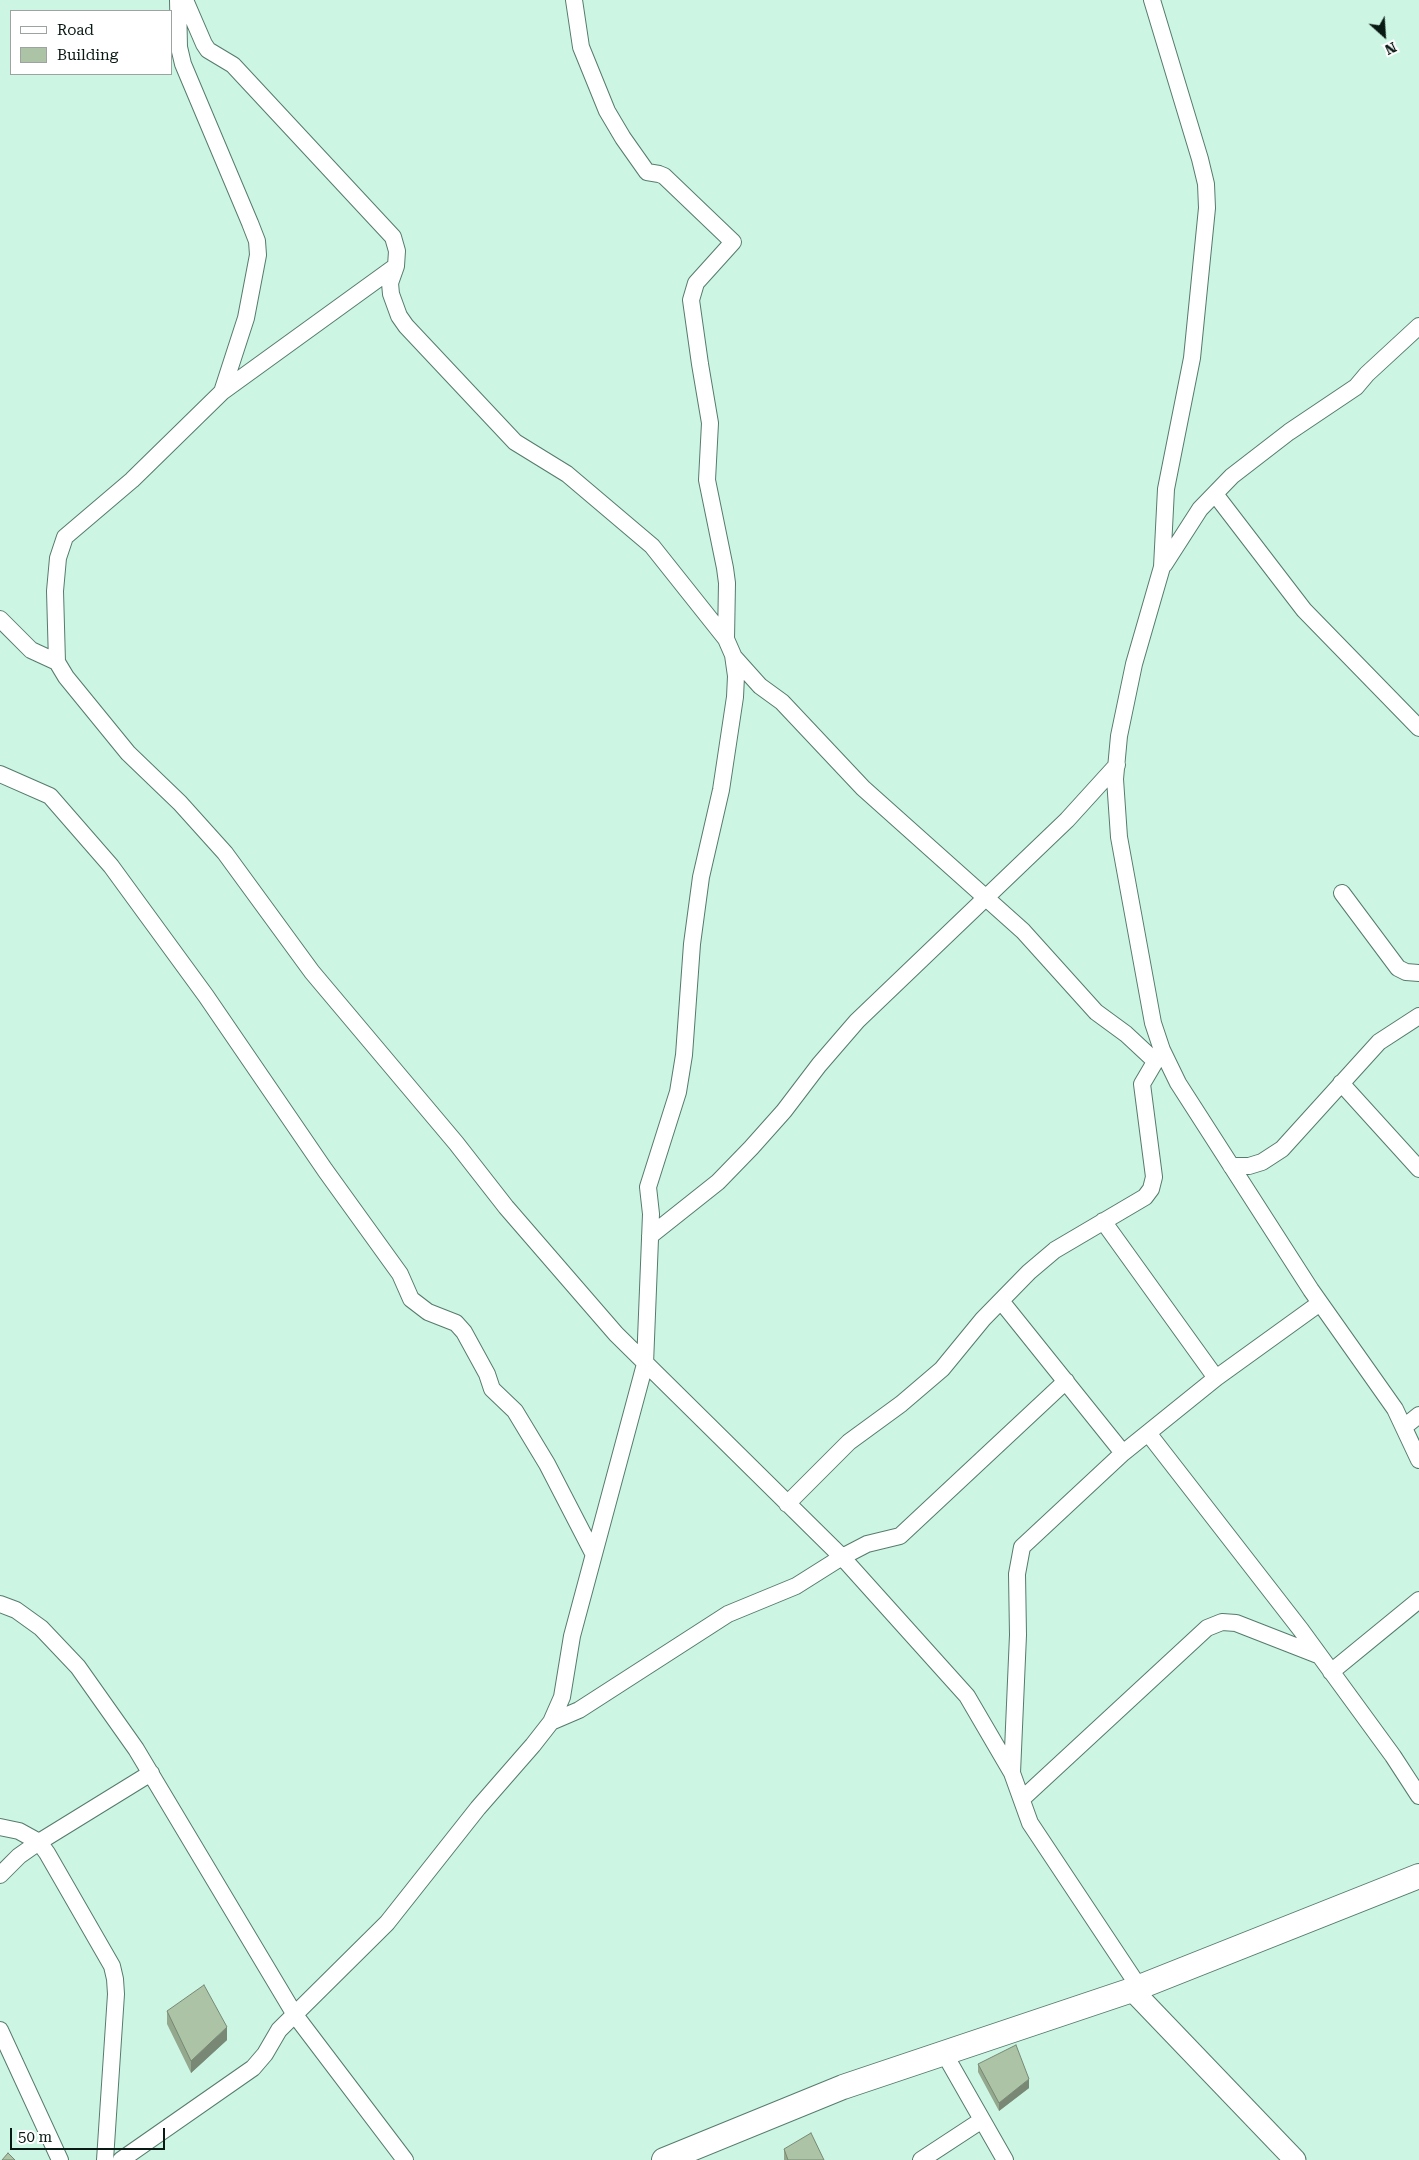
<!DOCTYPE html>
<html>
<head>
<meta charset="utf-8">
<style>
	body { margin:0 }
	#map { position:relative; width:1419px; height:2160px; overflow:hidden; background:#ccf5e4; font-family:"Roboto Serif",serif }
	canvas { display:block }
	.legend { position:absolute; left:10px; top:10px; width:162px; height:65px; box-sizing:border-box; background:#fff; border:1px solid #9da3a1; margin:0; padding:6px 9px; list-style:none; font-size:15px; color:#091913 }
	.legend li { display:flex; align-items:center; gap:10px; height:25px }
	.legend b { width:25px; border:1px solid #9da3a1 }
	.north { position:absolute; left:1359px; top:10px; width:50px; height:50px; -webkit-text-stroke:4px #fff; paint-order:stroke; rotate:154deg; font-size:14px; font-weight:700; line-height:20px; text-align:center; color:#091913 }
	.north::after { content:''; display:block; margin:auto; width:18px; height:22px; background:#091913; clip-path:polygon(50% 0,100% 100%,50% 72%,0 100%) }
	.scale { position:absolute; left:10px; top:2128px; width:155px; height:22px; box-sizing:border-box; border:2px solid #091913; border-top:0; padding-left:6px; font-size:15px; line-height:18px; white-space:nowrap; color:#091913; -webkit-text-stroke:4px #fff; paint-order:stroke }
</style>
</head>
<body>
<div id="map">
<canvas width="1419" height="2160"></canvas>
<ul class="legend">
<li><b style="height:6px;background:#fff"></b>Road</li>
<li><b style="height:14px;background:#acc3a5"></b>Building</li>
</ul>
<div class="north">N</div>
<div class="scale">50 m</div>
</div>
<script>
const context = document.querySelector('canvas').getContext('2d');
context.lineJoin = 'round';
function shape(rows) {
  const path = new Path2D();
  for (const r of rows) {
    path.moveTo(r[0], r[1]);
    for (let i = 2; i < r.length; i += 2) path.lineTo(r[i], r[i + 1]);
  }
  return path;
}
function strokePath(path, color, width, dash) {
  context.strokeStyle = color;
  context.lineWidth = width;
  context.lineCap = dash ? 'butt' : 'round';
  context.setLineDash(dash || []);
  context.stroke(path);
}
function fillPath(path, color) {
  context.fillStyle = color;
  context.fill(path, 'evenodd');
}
const minor = shape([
	[178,0,179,47,183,64,250,223,257,241,258,255,246,318,222,392],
	[185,0,204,44,208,50,233,65,393,237,397,251,396,266,390,283,391,294,399,316,406,326,515,442,567,474,652,546,726,639],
	[1152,0,1200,159,1206,184,1207,208,1192,358,1166,489,1162,567,1134,664,1119,736,1115,779,1119,837,1153,1023,1162,1050,1178,1083,1311,1290,1395,1409,1419,1460],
	[396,266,222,392,132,480,65,537,58,558,55,591,57,662,66,677,128,753,180,803,225,853,312,972,456,1143,506,1207,616,1334,842,1557,967,1696,1012,1773,1030,1823,1139,1987],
	[1215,494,1304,610,1419,728],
	[1164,565,1200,509,1232,476,1289,432,1356,387,1367,374,1419,326],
	[0,619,31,650,57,662],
	[734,657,760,686,782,702,863,788,1023,931,1096,1012,1126,1034,1155,1061],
	[0,774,50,796,111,866,206,996,325,1170,400,1274,411,1299,428,1312,456,1323,464,1332,487,1374,492,1389,515,1411,547,1464,593,1553],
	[1342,893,1398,968,1406,972,1419,973],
	[1341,1083,1419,1169],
	[1231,1166,1249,1166,1262,1162,1282,1149,1379,1042,1419,1016],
	[1103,1221,1216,1378],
	[650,1236,718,1182,751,1148,784,1111,819,1065,857,1021,1067,820,1117,765],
	[1001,1301,1123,1453],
	[1404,1427,1419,1415],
	[1148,1433,1301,1630,1393,1756,1419,1796],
	[787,1504,849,1442,901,1404,942,1369,983,1319,1029,1272,1055,1250,1145,1197,1151,1189,1154,1177,1142,1084,1162,1050],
	[0,1604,16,1610,41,1628,78,1667,136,1749,295,2015,405,2160],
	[1331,1672,1419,1600],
	[551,1722,579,1710,728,1614,796,1586,842,1557,867,1544,900,1536,1066,1381],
	[1012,1773,1018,1635,1017,1574,1022,1547,1123,1453,1216,1378,1320,1303],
	[1022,1799,1207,1628,1222,1622,1236,1623,1318,1655],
	[0,1827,19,1831,39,1842,47,1853,112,1966,115,1979,116,1994,105,2160],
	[0,1875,19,1856,39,1842,151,1773],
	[0,2030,60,2160],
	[944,2053,1005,2160],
	[121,2160,253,2068,265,2054,279,2030,387,1923,478,1808,533,1745,551,1722,562,1697,572,1636,645,1364,651,1214,648,1187,678,1092,684,1055,692,944,701,877,721,790,735,697,736,676,733,655,726,639,727,583,725,568,707,480,710,423,700,364,691,300,696,283,733,242,664,176,659,174,647,172,623,138,607,111,581,47,574,0],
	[921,2160,982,2120]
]);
const tertiary = shape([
	[1132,1990,1295,2160]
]);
const secondary = shape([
	[664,2160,843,2087,1132,1990,1419,1876]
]);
const wall = shape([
	[167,2011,227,2040,191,2073,167,2024],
	[978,2064,1029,2088,999,2111,978,2072],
	[784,2149,824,2160,784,2160]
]);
const shadedWall = shape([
	[227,2027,227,2040,191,2073,191,2061],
	[1029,2079,1029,2088,999,2111,999,2103]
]);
const building = shape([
	[204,1985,227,2027,191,2061,167,2011,204,1985],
	[1016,2045,1029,2079,999,2103,978,2064,1016,2045],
	[811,2133,824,2160,788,2160,784,2149,811,2133],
	[8,2153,15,2160,2,2160,8,2153]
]);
strokePath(minor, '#567b6d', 18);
strokePath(tertiary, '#567b6d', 23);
strokePath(secondary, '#567b6d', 26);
strokePath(minor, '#fff', 16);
strokePath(tertiary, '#fff', 21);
strokePath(secondary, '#fff', 24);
fillPath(wall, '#94a88e');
fillPath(shadedWall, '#788874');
fillPath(building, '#acc3a5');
strokePath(building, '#788874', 1);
</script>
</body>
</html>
